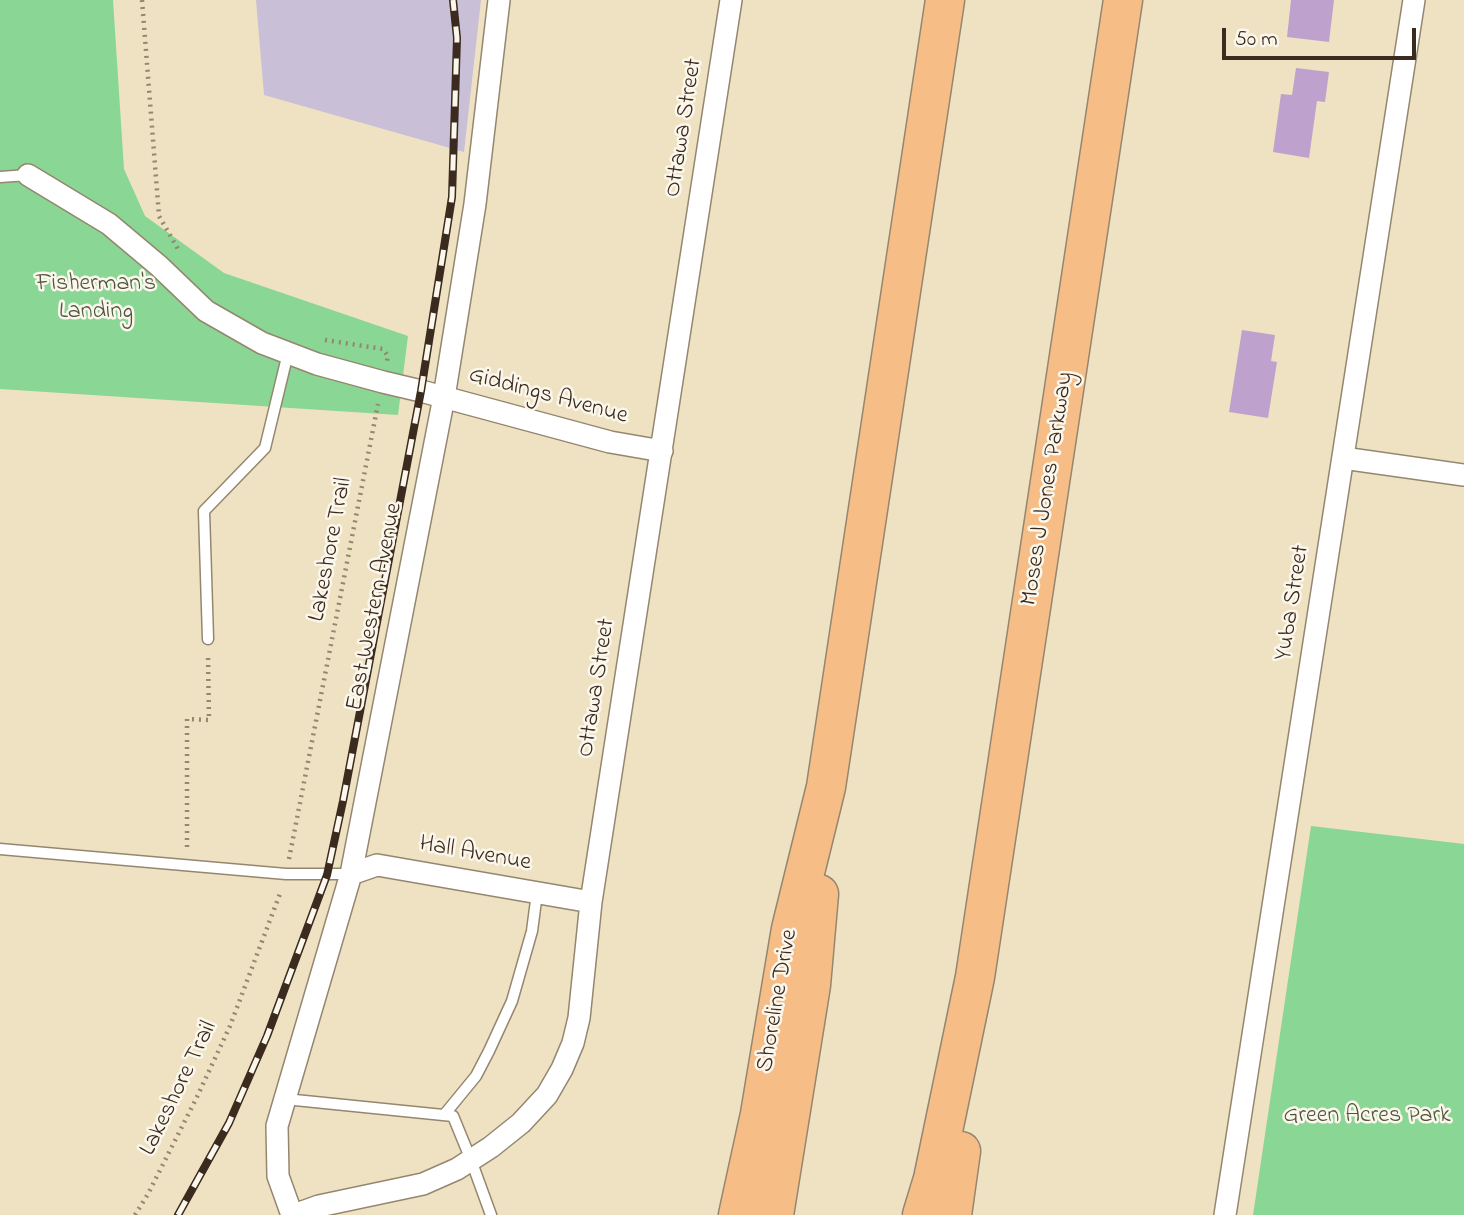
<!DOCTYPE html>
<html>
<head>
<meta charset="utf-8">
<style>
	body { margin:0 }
	#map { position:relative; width:1464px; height:1215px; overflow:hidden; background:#efe2c3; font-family:"Indie Flower",sans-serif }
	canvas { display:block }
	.scale { position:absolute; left:1222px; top:28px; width:194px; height:32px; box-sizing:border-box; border:4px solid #3b2a1e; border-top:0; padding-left:9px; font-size:21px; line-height:24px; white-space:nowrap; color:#3b2a1e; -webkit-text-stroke:5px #fbf7ec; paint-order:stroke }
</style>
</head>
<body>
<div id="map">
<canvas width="1464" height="1215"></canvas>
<div class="scale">50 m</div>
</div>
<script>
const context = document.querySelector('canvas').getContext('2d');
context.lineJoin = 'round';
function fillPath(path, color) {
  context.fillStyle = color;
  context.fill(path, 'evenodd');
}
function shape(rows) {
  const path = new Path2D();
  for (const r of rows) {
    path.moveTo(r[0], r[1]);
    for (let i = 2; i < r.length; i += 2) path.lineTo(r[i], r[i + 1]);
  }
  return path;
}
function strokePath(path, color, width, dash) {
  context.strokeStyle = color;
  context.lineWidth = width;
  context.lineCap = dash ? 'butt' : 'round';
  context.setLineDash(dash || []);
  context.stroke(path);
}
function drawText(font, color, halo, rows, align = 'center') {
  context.font = font + ' "Indie Flower",sans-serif';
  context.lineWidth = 5;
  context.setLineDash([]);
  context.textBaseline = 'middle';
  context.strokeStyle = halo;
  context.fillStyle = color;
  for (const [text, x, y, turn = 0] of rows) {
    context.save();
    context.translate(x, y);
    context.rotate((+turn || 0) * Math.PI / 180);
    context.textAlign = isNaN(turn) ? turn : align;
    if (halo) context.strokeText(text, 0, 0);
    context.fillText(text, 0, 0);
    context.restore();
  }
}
const industrial = shape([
	[256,0,481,0,464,152,264,95]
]);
const green = shape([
	[0,0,113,0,124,169,145,216,224,273,408,336,398,415,0,389],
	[1311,826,1464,844,1464,1215,1253,1215]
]);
const building = shape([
	[1291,0,1334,0,1329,42,1287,37],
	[1296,68,1329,72,1325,102,1317,101,1309,158,1273,152,1281,94,1292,95],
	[1242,330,1275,335,1271,361,1277,362,1268,418,1229,412]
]);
const path = shape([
	[142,0,159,216,178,249],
	[325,340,383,349,388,356,387,361],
	[187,847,187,719,209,720,208,655],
	[289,859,378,404],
	[135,1215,148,1194,196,1099,230,1026,281,891]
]);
const lane = shape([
	[0,177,28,175],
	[208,639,204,511,265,448,288,353],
	[0,849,286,874,351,874],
	[285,1099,453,1116,471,1160,491,1215],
	[444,1115,476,1076,489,1051,512,1001,532,931,537,893]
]);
const street = shape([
	[28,175,109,224,159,266,206,311,262,343,317,364,383,382,421,391,610,442,662,451],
	[1343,458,1464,475],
	[351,874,377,865,591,902],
	[292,1215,278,1176,277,1126,351,874,444,397,475,204,499,0],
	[294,1215,319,1206,423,1184,457,1169,491,1147,521,1123,547,1095,562,1069,573,1043,579,1018,591,902,731,0],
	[1225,1215,1414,0]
]);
const highway = shape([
	[738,1215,760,1114,791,929,826,787,945,0],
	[774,1215,811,985,819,894],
	[922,1215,933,1179,975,977,1123,0],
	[952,1215,961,1151]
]);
const rail = shape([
	[178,1215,229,1123,267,1036,327,875,343,801,421,391,452,197,457,38,453,0]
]);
const streetNames = [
	["Ottawa Street",685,128,-81],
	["Giddings Avenue",548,397,15],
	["Moses J Jones Parkway",1049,489,-81],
	["Lakeshore Trail",332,550,-79],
	["Yuba Street",1294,603,-81],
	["East Western Avenue",376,607,-79],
	["Ottawa Street",598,688,-81],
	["Hall Avenue",475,855,10],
	["Shoreline Drive",779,1001,-80],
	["Lakeshore Trail",180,1089,-64]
];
const parkNames = [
	["Fisherman's",96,285],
	["Landing",96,313],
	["Green Acres Park",1367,1117]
];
fillPath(industrial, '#c9bfd7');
fillPath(green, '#8ad694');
fillPath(building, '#bfa1cd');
strokePath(lane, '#958670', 13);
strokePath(street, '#958670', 24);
strokePath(highway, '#958670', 41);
strokePath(path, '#958670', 4.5, [2, 5]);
strokePath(lane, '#fff', 10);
strokePath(street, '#fff', 21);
strokePath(highway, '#f6be86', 38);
strokePath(rail, '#3b2a1e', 8);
strokePath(rail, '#fbf7ec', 5, [16]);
drawText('24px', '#3b2a1e', '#fbf7ec', streetNames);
drawText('24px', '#4f553c', '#fbf7ec', parkNames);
</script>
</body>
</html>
